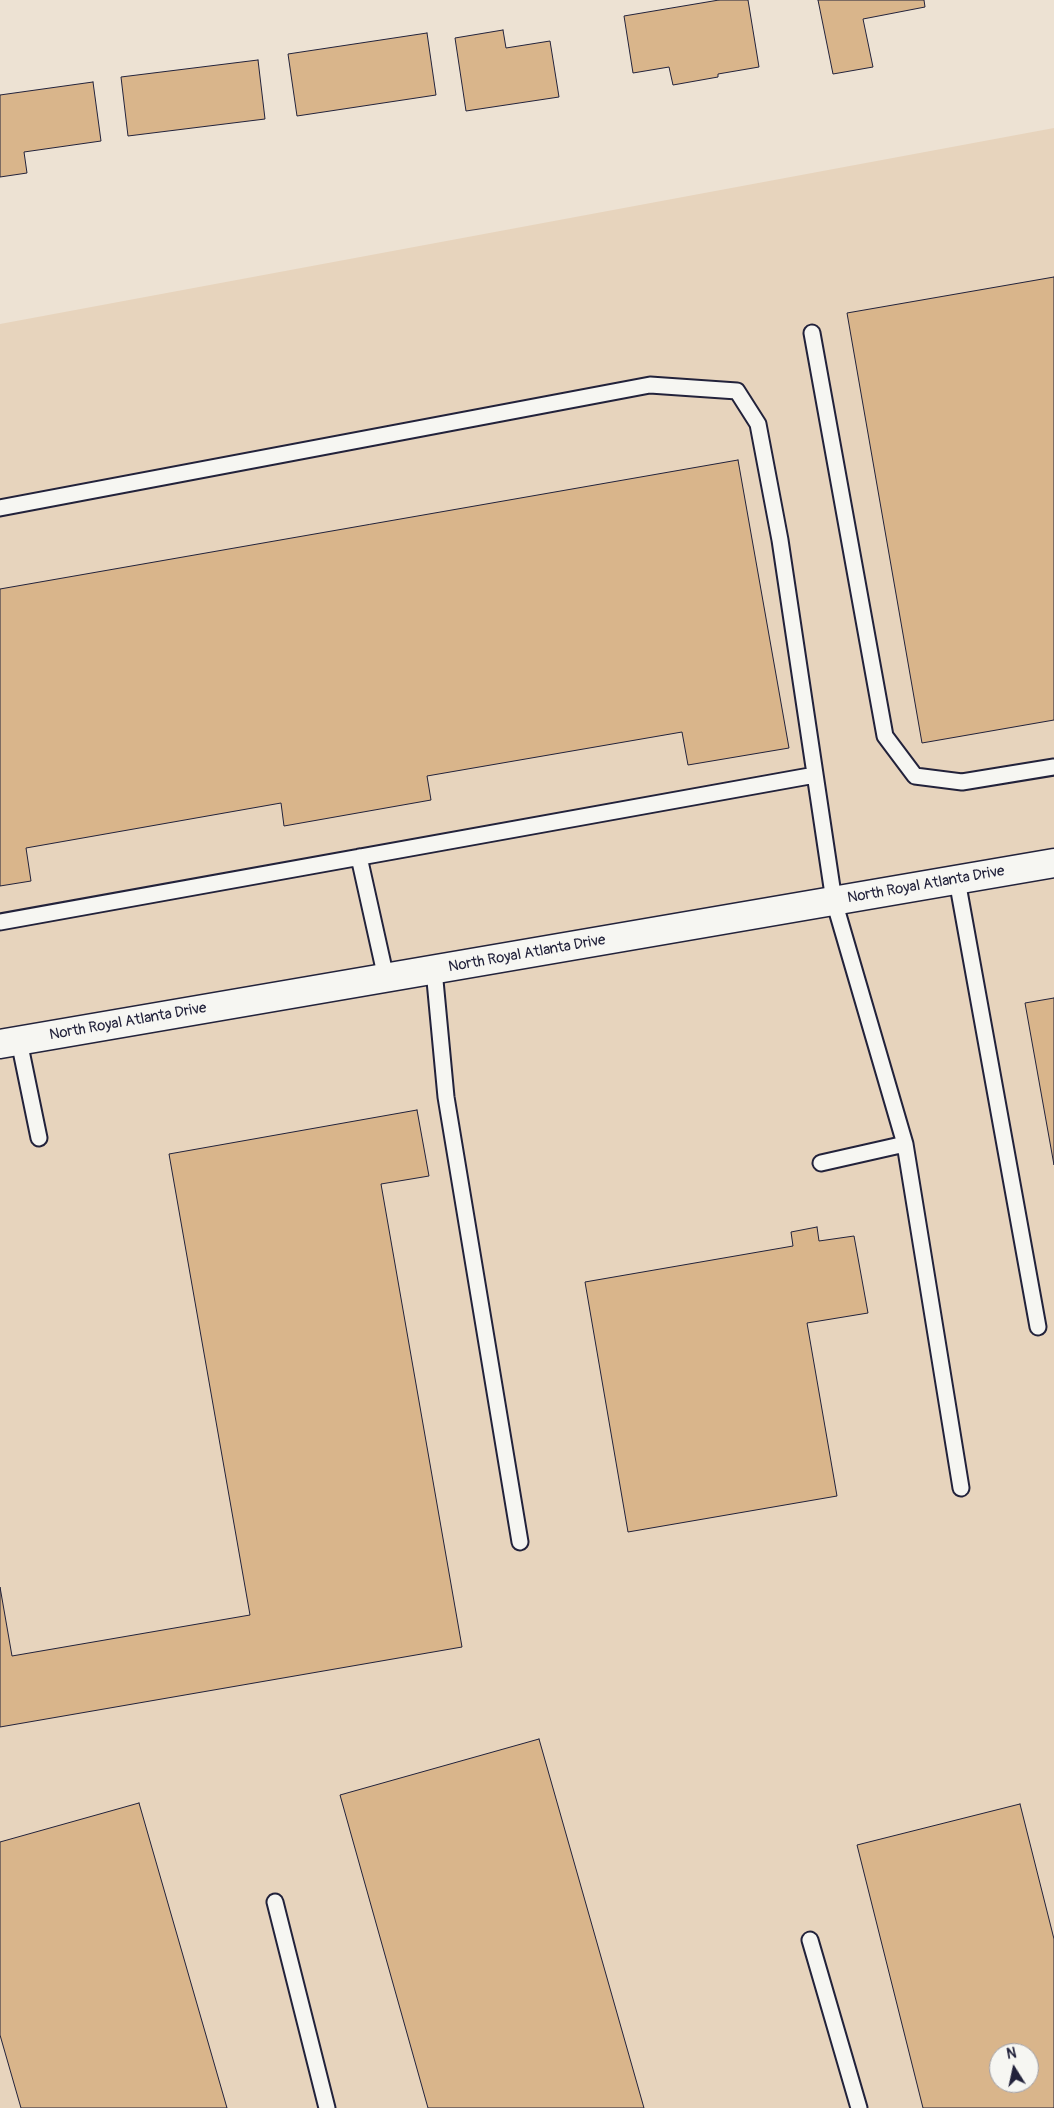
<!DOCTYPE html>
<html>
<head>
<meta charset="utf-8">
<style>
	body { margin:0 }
	#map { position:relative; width:1054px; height:2108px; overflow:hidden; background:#ede2d3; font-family:Pangolin,sans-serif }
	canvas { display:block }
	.north { position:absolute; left:989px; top:2043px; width:50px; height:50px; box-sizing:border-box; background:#f6f6f2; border:1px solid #a1a1a9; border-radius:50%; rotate:350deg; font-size:14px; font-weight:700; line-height:20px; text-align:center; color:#22223b }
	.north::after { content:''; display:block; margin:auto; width:18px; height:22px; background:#22223b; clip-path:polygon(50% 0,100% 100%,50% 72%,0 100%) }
</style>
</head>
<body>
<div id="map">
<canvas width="1054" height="2108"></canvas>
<div class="north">N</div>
</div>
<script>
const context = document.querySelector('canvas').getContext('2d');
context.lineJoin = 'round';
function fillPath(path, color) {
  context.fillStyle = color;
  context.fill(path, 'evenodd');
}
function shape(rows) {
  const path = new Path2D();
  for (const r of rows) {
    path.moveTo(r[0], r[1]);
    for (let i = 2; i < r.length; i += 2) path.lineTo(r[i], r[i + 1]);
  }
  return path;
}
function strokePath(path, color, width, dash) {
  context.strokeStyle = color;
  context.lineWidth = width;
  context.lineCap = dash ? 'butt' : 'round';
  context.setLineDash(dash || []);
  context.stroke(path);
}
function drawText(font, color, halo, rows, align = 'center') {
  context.font = font + ' Pangolin,sans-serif';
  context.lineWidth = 4.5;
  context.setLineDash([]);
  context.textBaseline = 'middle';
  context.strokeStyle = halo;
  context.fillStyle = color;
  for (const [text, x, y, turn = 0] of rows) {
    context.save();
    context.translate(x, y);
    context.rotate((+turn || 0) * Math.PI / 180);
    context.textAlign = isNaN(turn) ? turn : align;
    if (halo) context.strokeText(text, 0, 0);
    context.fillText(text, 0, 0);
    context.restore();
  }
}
const built = shape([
	[1054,128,1054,2108,0,2108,0,324],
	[999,2053,1029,2053,1029,2083,999,2083]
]);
const building = shape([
	[719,0,748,0,759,67,718,74,718,77,673,85,669,67,633,73,624,16,719,0],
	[818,0,924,0,925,7,863,19,873,67,833,74,818,0],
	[503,30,506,48,550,41,559,97,466,111,455,38,503,30],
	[427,33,436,95,297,116,288,54,427,33],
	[258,60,265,119,128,136,121,77,258,60],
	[93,82,101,141,24,152,27,173,0,177,0,95,93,82],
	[1054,277,1054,720,922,743,847,313,1054,277],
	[738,460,789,748,688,765,682,732,427,776,431,800,284,826,281,803,26,848,31,881,0,886,0,589,738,460],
	[1054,998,1054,1165,1025,1003,1054,998],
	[417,1110,429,1176,381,1184,462,1647,0,1727,0,1587,12,1656,250,1615,169,1154,417,1110],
	[817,1227,819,1241,854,1236,868,1313,807,1323,837,1496,628,1532,585,1282,793,1246,791,1232,817,1227],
	[539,1739,644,2108,428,2108,340,1795,539,1739],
	[139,1803,227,2108,21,2108,0,2035,0,1842,139,1803],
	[1020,1804,1054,1939,1054,2108,923,2108,857,1845,1020,1804],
	[999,2053,1029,2053,1029,2083,999,2083,999,2053]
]);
const service = shape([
	[812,333,885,736,915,776,962,782,1054,767],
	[0,508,650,385,737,391,758,424,780,540,834,901,905,1144,821,1163],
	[359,857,386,978],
	[957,880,1038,1327],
	[0,922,815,775],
	[434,970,446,1097,520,1542],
	[19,1041,39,1138],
	[905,1144,961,1488],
	[275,1902,327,2108],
	[810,1940,859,2108]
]);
const minor = shape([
	[0,1044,1054,863]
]);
const streetNames = [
	["North Royal Atlanta Drive",926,885,-10],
	["North Royal Atlanta Drive",527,954,-10],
	["North Royal Atlanta Drive",128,1022,-10]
];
fillPath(built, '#e7d4bd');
fillPath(building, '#d9b58b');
strokePath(building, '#22223b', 1);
strokePath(service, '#22223b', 19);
strokePath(minor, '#22223b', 31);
strokePath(service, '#f6f6f2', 15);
strokePath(minor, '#f6f6f2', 28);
drawText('15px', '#22223b', '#f6f6f2', streetNames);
</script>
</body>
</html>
